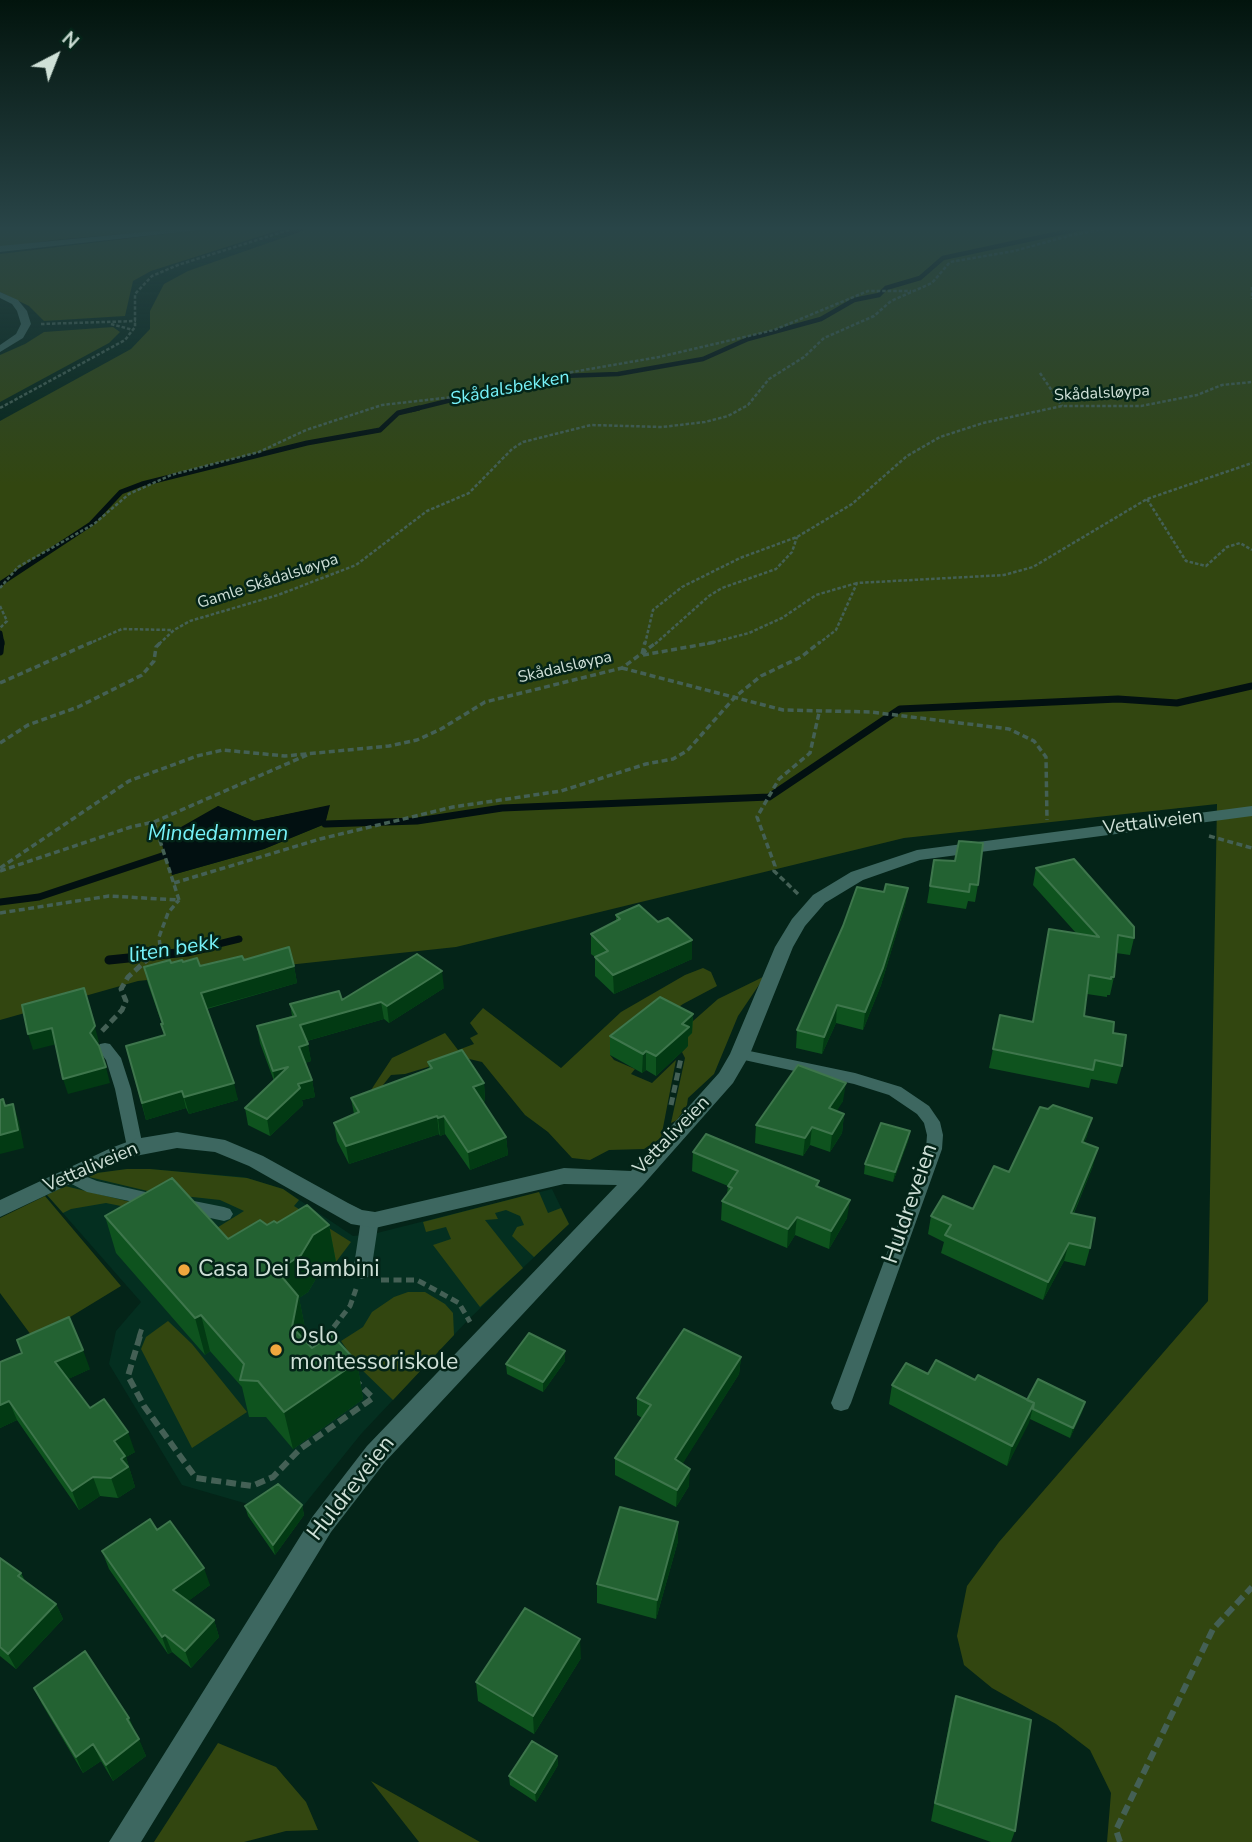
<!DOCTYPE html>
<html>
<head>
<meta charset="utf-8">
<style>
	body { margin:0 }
	#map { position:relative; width:1252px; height:1842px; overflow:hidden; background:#042418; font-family:"Nunito Sans",sans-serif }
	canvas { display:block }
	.north { position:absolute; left:21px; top:21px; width:70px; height:70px; -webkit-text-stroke:5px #042418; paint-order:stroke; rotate:42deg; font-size:19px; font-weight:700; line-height:28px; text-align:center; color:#cfe0d7 }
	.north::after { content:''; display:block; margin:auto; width:24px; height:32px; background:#cfe0d7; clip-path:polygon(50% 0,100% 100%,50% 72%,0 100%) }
</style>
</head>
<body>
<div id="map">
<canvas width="1252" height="1842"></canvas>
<div class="north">N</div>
</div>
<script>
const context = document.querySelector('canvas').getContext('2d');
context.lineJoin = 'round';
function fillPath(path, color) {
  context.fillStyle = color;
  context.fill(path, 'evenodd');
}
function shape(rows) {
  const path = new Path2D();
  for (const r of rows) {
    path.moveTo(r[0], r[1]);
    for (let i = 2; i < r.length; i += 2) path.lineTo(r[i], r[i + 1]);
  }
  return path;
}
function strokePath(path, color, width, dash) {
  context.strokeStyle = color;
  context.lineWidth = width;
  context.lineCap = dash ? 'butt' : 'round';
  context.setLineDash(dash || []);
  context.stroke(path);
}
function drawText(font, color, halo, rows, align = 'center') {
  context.font = font + ' "Nunito Sans",sans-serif';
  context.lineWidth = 5;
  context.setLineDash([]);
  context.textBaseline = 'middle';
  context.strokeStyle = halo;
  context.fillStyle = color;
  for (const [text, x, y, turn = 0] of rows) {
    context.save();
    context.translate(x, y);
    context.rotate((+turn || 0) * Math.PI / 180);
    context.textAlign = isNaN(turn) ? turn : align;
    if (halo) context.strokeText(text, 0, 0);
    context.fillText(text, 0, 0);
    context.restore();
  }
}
const built = shape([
	[127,1169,150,1169,244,1177,283,1189,353,1236,373,1234,552,1189,569,1224,468,1320,361,1434,300,1510,258,1507,182,1485,109,1364,116,1331,141,1302,47,1195,97,1173]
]);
const green = shape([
	[12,228,192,228,54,240,0,248,0,230],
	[214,228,286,228,151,271,133,281,125,316,44,321,29,306,0,292,0,254],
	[311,228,1252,228,1252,1842,1107,1842,1111,1793,1090,1750,1056,1724,992,1688,964,1665,957,1636,967,1586,999,1542,1208,1301,1217,804,904,838,456,947,138,981,0,1020,0,421,131,349,150,329,150,311,164,284,188,271],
	[218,806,254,821,329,806,325,824,264,849,172,875],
	[113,327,120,332,109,343,0,402,0,355,25,344,44,332],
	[703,968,711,972,717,986,683,1004,610,1055,614,1060,635,1069,631,1074,652,1083,676,1060,661,1138,644,1149,609,1150,590,1160,572,1158,548,1132,525,1115,482,1062,461,1057,405,1074,391,1075,383,1085,381,1093,354,1116,392,1058,445,1033,458,1050,474,1044,470,1038,478,1034,470,1023,483,1008,561,1068,621,1012,685,975],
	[765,976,738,1016,714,1074,688,1098,687,1105,677,1120,671,1123,685,1058,682,1052,687,1047,684,1029,718,999],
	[127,1169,150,1169,247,1178,283,1189,299,1200,294,1206,351,1242,336,1262,290,1256,223,1262,207,1234,244,1211,220,1200,156,1193,89,1177,97,1173],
	[65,1186,139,1204,131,1208,106,1203,71,1209,63,1213,47,1195],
	[539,1192,548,1213,561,1208,569,1224,534,1257,512,1236,517,1227,524,1225,520,1216,506,1210,495,1213,498,1219,485,1220,523,1268,480,1307,433,1245,451,1239,446,1227,426,1232,423,1222],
	[45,1196,121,1286,34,1339,0,1293,0,1218],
	[408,1292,425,1292,445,1304,453,1313,454,1335,393,1400,359,1367,341,1341,363,1327,372,1312,394,1297],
	[168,1321,192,1344,247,1412,192,1448,141,1349,146,1337],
	[218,1743,276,1767,306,1802,318,1830,286,1831,244,1842,154,1842],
	[371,1781,480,1842,419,1842]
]);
const water = shape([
	[330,805,325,824,264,849,172,875,160,839,218,806,254,821]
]);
const streamFar3 = shape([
	[411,410,508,386,563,376,618,374,703,359,748,339,821,319,854,300,879,295,886,288,920,278,943,258,1083,228]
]);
const streamFar2 = shape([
	[0,584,91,524,121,492,142,484,307,443,380,430,398,413,419,408],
	[0,633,2,644]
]);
const streamFar1 = shape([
	[0,652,1,642],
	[325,824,417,821,502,808,769,797,900,709,1118,699,1177,703,1252,686],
	[0,902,39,897,165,855],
	[210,946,239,939]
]);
const stream = shape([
	[109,960,187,952,217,945]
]);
const pathFar3 = shape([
	[1252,287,1252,299],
	[41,324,136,321],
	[111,324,133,330],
	[1040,373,1062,406],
	[0,408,125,340,135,327,135,294,152,276,178,265,295,228],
	[1147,499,1186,561,1206,566,1227,547,1240,543,1252,550],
	[0,588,18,567,94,524,129,494,171,475,259,452,306,430,382,405,479,394,533,384,555,375,659,357,774,330,868,291,911,291],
	[0,606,7,621,0,628],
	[88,644,122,629,173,630],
	[159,644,174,630,190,621,278,595,356,565,427,511,469,493,512,449,523,442,591,425,662,427,705,422,728,416,748,405,769,379,804,357,824,338,874,316,891,301,932,283,950,262,1014,251,1072,235,1112,228],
	[645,644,653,610,682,587,740,558,797,537,852,504,907,456,940,437,983,423,1062,406,1141,406,1197,395,1222,385,1252,382],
	[655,644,709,596,722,588,776,569,792,552,797,537],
	[707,644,749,633,782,618,816,595,857,583],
	[818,644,836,630,857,583,1004,575,1033,567,1147,499,1252,463]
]);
const pathFar2 = shape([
	[642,654,645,642],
	[643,655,716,642],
	[622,668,783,710,871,712,1009,729,1034,741,1046,757,1047,820],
	[0,683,92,642],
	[0,743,28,725,78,707,142,675,154,661,156,647,161,642],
	[154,822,179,900],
	[1209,836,1252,848],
	[0,868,129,781,197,756,223,750,285,756,389,746,417,740,441,729,485,702,622,668,657,642],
	[0,871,131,827,154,822,307,755],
	[174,883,320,839,453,807,561,791,646,764,673,759,687,751,735,697,761,676,801,657,820,642],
	[798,894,774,871,775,866,757,817,779,779,810,753,819,713],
	[0,913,109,896,179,900],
	[160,946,159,937,168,913,179,900]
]);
const pathFar1 = shape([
	[102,1031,122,1010,126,1001,121,989,128,977,160,948,160,945],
	[671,1105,681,1058],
	[381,1280,417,1280,459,1303,470,1322],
	[139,1337,142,1328],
	[326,1337,350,1306,356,1289]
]);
const path = shape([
	[140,1336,128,1376,144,1406,196,1478,252,1486,273,1477,300,1449,373,1398,357,1382],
	[325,1336,327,1343],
	[1120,1842,1116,1830,1213,1629,1252,1587]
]);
const service = shape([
	[105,1043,110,1044,121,1058,131,1089,143,1147,141,1151,135,1153,129,1151,127,1147,115,1089,106,1060,97,1048,100,1044,105,1043],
	[740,1049,855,1073,901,1087,929,1106,940,1122,943,1135,942,1149,851,1403,848,1409,841,1411,834,1409,831,1403,926,1149,927,1135,924,1123,917,1114,889,1095,854,1084,735,1058,732,1054,735,1050,740,1049],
	[68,1169,97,1181,163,1196,165,1201,163,1206,157,1207,87,1192,62,1179,60,1175,62,1171,68,1169],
	[184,1199,224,1207,230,1209,233,1214,230,1219,224,1221,178,1211,175,1206,178,1201,184,1199],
	[370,1212,376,1214,379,1219,371,1272,368,1277,362,1279,356,1277,353,1272,361,1219,364,1214,370,1212]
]);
const minor = shape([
	[185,228,218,228,0,252,0,246,185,228],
	[0,292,18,300,27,311,31,324,23,338,0,352,0,345,16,334,21,324,17,311,12,304,0,298,0,292],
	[1252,806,1252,816,920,860,863,880,825,903,805,926,793,947,750,1054,733,1083,643,1185,385,1462,331,1532,141,1842,109,1842,313,1516,367,1446,617,1185,564,1184,375,1228,351,1224,249,1166,215,1152,177,1148,125,1158,0,1217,0,1200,111,1148,135,1139,177,1132,225,1140,263,1156,348,1203,362,1210,375,1212,564,1168,631,1171,719,1073,730,1054,775,947,792,919,813,895,851,872,917,850,1252,806]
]);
const wall = shape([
	[934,860,955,861,978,885,975,902,968,901,966,909,927,903],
	[1036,868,1134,938,1130,955,1116,953,1114,977,1110,995,1107,995,1107,997,1087,994,1084,1016,1113,1033,1122,1066,1117,1084,1091,1079,1089,1088,989,1068,1000,1015,1032,1022,1049,929,1076,933,1033,885],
	[908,888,905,905,881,985,863,1030,836,1023,822,1054,796,1048,797,1030,884,892],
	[616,915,658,922,692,959,614,994,595,976,595,957,591,954,591,934,616,922],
	[244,960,294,966,297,983,207,1009,238,1100,189,1114,186,1108,146,1120,126,1046,164,1036,162,1024,148,984,144,967,171,963,183,962,200,966],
	[444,988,389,1023,384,1019,307,1041,311,1061,305,1063,312,1080,315,1097,302,1100,303,1105,270,1136,248,1125,245,1108,274,1081,260,1043,257,1026,292,1016,290,1004,342,1000],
	[693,1014,692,1033,688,1037,688,1046,656,1076,646,1070,642,1073,610,1055,610,1036],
	[428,1062,484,1083,485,1101,483,1102,506,1137,508,1155,470,1170,445,1134,440,1136,439,1134,349,1164,337,1141,334,1123,354,1114,351,1098,429,1069],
	[843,1101,836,1111,844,1114,842,1133,830,1152,810,1145,803,1156,755,1143,756,1125],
	[1048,1109,1087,1136,1084,1143,1093,1166,1074,1213,1090,1248,1085,1266,1064,1261,1043,1300,941,1253,944,1242,928,1234,931,1216,973,1209,1009,1172],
	[910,1131,908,1141,893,1182,864,1174,865,1164],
	[693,1152,819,1181,818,1187,847,1218,829,1249,795,1235,787,1248,721,1220,722,1201,727,1194,728,1186,692,1171],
	[105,1216,228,1239,267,1225,277,1223,329,1225,336,1262,320,1272,308,1292,299,1298,306,1333,304,1340,312,1348,357,1362,363,1399,293,1449,266,1417,249,1417,242,1387,210,1351,205,1355,116,1253],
	[741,1357,739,1374,682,1464,689,1486,676,1507,615,1475,615,1458,642,1418,637,1415,637,1398],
	[565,1361,543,1392,507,1374,506,1364],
	[0,1362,90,1369,68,1379,90,1408,135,1452,126,1457,135,1487,118,1498,100,1496,79,1510,17,1420,0,1428],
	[928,1374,975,1380,1027,1400,1085,1402,1082,1412,1070,1438,1030,1419,1007,1466,889,1404,892,1385],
	[302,1505,304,1515,275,1555,248,1516,245,1506],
	[157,1530,210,1585,188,1601,214,1620,219,1637,191,1668,172,1652,168,1654,109,1569,102,1551],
	[678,1541,656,1619,597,1603,597,1584],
	[0,1558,21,1573,25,1581,56,1604,63,1619,16,1669,0,1656],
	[581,1658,534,1734,478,1701,476,1682],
	[34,1688,129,1718,146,1756,113,1781,101,1761,83,1773,42,1704],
	[956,1696,1015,1831,1011,1842,991,1842,931,1821,951,1714],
	[557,1756,558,1765,536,1802,510,1785,509,1776]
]);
const shadedWall = shape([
	[908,888,905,905,881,985,863,1030,865,1012],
	[692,940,692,959,614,994,613,975],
	[294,966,297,983,204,1009,201,993],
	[442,971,444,988,389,1023,387,1006],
	[84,988,99,1042,94,1048,90,1033],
	[381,1002,384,1019,303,1042,300,1025],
	[837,1005,836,1023,822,1054,824,1037],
	[693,1014,692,1033,688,1037,688,1046,656,1076,656,1056,682,1024],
	[52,1028,57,1044,33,1050,28,1034],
	[308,1044,311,1061,302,1064,299,1047],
	[646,1051,646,1070,642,1073,643,1054],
	[106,1067,110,1083,68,1094,63,1079],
	[288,1067,276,1088,273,1071],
	[312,1080,315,1097,302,1100,303,1105,270,1136,267,1119,298,1084],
	[234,1083,238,1100,189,1114,184,1097],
	[484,1083,485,1101,474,1105,473,1087],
	[846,1083,843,1101,827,1127,829,1108],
	[182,1091,186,1108,146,1120,142,1103],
	[13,1104,19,1122,24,1148,0,1154,0,1135],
	[844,1114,842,1133,830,1152,832,1134],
	[437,1116,439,1134,349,1164,346,1146],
	[444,1116,445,1134,440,1136,438,1118],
	[1092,1118,1087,1136,1077,1160,1082,1142],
	[812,1127,810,1145,803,1156,805,1138],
	[910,1131,908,1141,893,1182,895,1172],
	[506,1137,508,1155,470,1170,468,1152],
	[1098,1148,1093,1166,1066,1231,1071,1213],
	[850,1200,847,1218,829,1249,831,1231],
	[797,1217,795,1235,787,1248,788,1229],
	[329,1225,336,1262,320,1272,308,1292,299,1298,306,1333,300,1364,277,1271,313,1235],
	[1069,1243,1064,1261,1043,1300,1048,1282],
	[201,1315,210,1351,205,1355,195,1318],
	[83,1350,90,1369,62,1382,55,1362],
	[565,1351,565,1361,543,1392,543,1382],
	[741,1357,739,1374,675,1476,675,1459],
	[357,1362,363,1399,293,1449,284,1412],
	[9,1401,17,1420,0,1428,0,1405],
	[1085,1402,1082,1412,1070,1438,1073,1428],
	[1034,1403,1029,1423,1007,1466,1012,1446],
	[128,1432,135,1452,126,1457,135,1487,118,1498,111,1478,114,1441],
	[690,1469,689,1486,676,1507,677,1490],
	[93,1477,100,1496,79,1510,72,1491],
	[302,1505,304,1515,275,1555,273,1545],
	[678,1522,678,1541,656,1619,657,1600],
	[204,1568,210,1585,179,1608,173,1590],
	[56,1604,63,1619,16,1669,8,1654],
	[214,1620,219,1637,191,1668,185,1651],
	[165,1635,172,1652,168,1654,162,1637],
	[580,1639,581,1658,534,1734,533,1716],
	[139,1739,146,1756,113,1781,106,1765],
	[93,1744,101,1761,83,1773,76,1757],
	[557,1756,558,1765,536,1802,535,1793]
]);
const building = shape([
	[959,841,983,843,978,885,970,884,969,892,930,886,934,860,955,861,959,841],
	[1074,859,1134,927,1134,938,1118,935,1114,977,1111,977,1111,979,1089,975,1084,1016,1114,1022,1113,1033,1126,1035,1122,1066,1095,1060,1093,1070,993,1049,1000,1015,1033,1022,1049,929,1099,937,1036,868,1074,859],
	[886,884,908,888,883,968,865,1012,837,1005,824,1037,797,1030,843,926,857,887,884,892,886,884],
	[639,905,658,922,668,918,692,940,613,975,595,957,608,951,591,934,620,919,616,915,639,905],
	[289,947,294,966,201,993,234,1083,184,1097,182,1091,142,1103,126,1046,165,1035,161,1024,163,1024,144,967,170,960,171,963,182,960,183,962,197,958,200,966,242,956,244,960,289,947],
	[417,954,442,971,387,1006,381,1002,300,1025,308,1044,299,1047,312,1080,298,1084,300,1088,267,1119,245,1108,288,1067,273,1071,257,1026,296,1016,290,1004,339,991,342,1000,417,954],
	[84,988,95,1026,90,1033,99,1046,106,1067,63,1079,52,1028,28,1034,22,1005,84,988],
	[660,997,693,1014,682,1024,689,1027,656,1056,646,1051,643,1054,610,1036,660,997],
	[462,1050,484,1083,473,1087,506,1137,468,1152,444,1116,438,1118,437,1116,346,1146,334,1123,359,1112,351,1098,432,1068,428,1062,462,1050],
	[798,1065,846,1083,829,1108,844,1114,832,1134,812,1127,805,1138,756,1125,798,1065],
	[3,1099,5,1106,13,1104,18,1130,0,1135,0,1100,3,1099],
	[1053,1105,1092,1118,1082,1142,1098,1148,1071,1213,1095,1218,1090,1248,1069,1243,1048,1282,945,1235,951,1225,931,1216,943,1196,973,1209,994,1166,1009,1172,1040,1107,1048,1109,1053,1105],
	[881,1123,910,1131,895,1172,865,1164,881,1123],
	[706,1134,819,1181,816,1186,850,1200,831,1231,797,1217,788,1229,722,1201,732,1188,728,1186,738,1171,693,1152,706,1134],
	[172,1178,228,1239,260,1220,267,1225,274,1221,277,1223,307,1205,329,1225,313,1235,301,1255,277,1271,298,1296,292,1327,312,1348,332,1335,357,1362,284,1412,258,1381,240,1380,244,1364,201,1315,195,1318,105,1216,172,1178],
	[69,1317,83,1350,55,1362,90,1408,104,1399,128,1432,114,1441,125,1456,121,1459,128,1467,111,1478,93,1477,72,1491,9,1401,0,1405,0,1362,22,1353,17,1340,69,1317],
	[684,1329,741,1357,675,1459,690,1469,677,1490,615,1458,651,1405,637,1398,684,1329],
	[529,1333,565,1351,543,1382,506,1364,529,1333],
	[936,1360,975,1380,978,1375,1034,1403,1012,1446,892,1385,906,1363,928,1374,936,1360],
	[1038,1379,1085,1402,1073,1428,1033,1409,1034,1403,1027,1400,1038,1379],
	[278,1484,302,1505,273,1545,245,1506,278,1484],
	[620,1507,678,1522,657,1600,597,1584,620,1507],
	[150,1519,157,1530,170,1521,204,1568,173,1590,214,1620,185,1651,165,1635,162,1637,102,1551,150,1519],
	[0,1558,21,1573,18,1576,56,1604,8,1654,0,1647,0,1558],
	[525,1608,580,1639,533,1716,476,1682,525,1608],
	[85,1651,129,1718,127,1719,139,1739,106,1765,93,1744,76,1757,34,1688,85,1651],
	[956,1696,1031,1720,1015,1831,935,1803,956,1696],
	[532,1741,557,1756,535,1793,509,1776,532,1741]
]);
const markers = [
	[184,1270,7,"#efa73e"],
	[276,1350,7,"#efa73e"]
];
const farStreetnames = [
	["Skådalsløypa",1102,394,-3],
	["Gamle Skådalsløypa",268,582,-18],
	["Skådalsløypa",565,668,-13]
];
const farWaternames = [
	["Skådalsbekken",510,389,-11]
];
const streetNames = [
	["Vettaliveien",1153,823,-7],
	["Vettaliveien",672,1136,-46],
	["Vettaliveien",91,1168,-23]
];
const waterNames = [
	["Mindedammen",218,835],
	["liten bekk",174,950,-9]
];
const nearStreetnames = [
	["Huldreveien",911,1204,-71],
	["Huldreveien",352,1489,-52]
];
const nearPoinames = [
	["Casa Dei Bambini",198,1270],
	["Oslo",290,1337],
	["montessoriskole",290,1363]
];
fillPath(built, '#042f20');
fillPath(green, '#324610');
fillPath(water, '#021011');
strokePath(streamFar3, '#021011', 4.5);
strokePath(streamFar2, '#021011', 5);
strokePath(streamFar1, '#021011', 7);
strokePath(stream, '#021011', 9);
strokePath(pathFar3, '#446055', 2.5, [3.5, 2]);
strokePath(pathFar2, '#446055', 3.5, [6, 3.5]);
strokePath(pathFar1, '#446055', 5, [8, 4.5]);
strokePath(path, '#446055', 6, [10, 5]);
fillPath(service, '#3d6760');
fillPath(minor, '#3d6760');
fillPath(wall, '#0e531e');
fillPath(shadedWall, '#023a13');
fillPath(building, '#236232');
strokePath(building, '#3e764c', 2);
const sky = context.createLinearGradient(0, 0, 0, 486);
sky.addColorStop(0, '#02140d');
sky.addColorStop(0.47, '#294548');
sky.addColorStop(1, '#29454800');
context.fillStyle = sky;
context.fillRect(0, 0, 1252, 486);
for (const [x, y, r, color] of markers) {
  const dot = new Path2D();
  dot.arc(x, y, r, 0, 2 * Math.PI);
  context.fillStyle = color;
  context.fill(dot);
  strokePath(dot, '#042418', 2.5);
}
drawText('16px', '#cfe0d7', '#042418', farStreetnames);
drawText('italic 18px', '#77f3fa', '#042418', farWaternames);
drawText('19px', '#cfe0d7', '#042418', streetNames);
drawText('italic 21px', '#77f3fa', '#042418', waterNames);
drawText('23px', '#cfe0d7', '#042418', nearStreetnames);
drawText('23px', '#cfe0d7', '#042418', nearPoinames, 'left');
</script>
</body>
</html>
